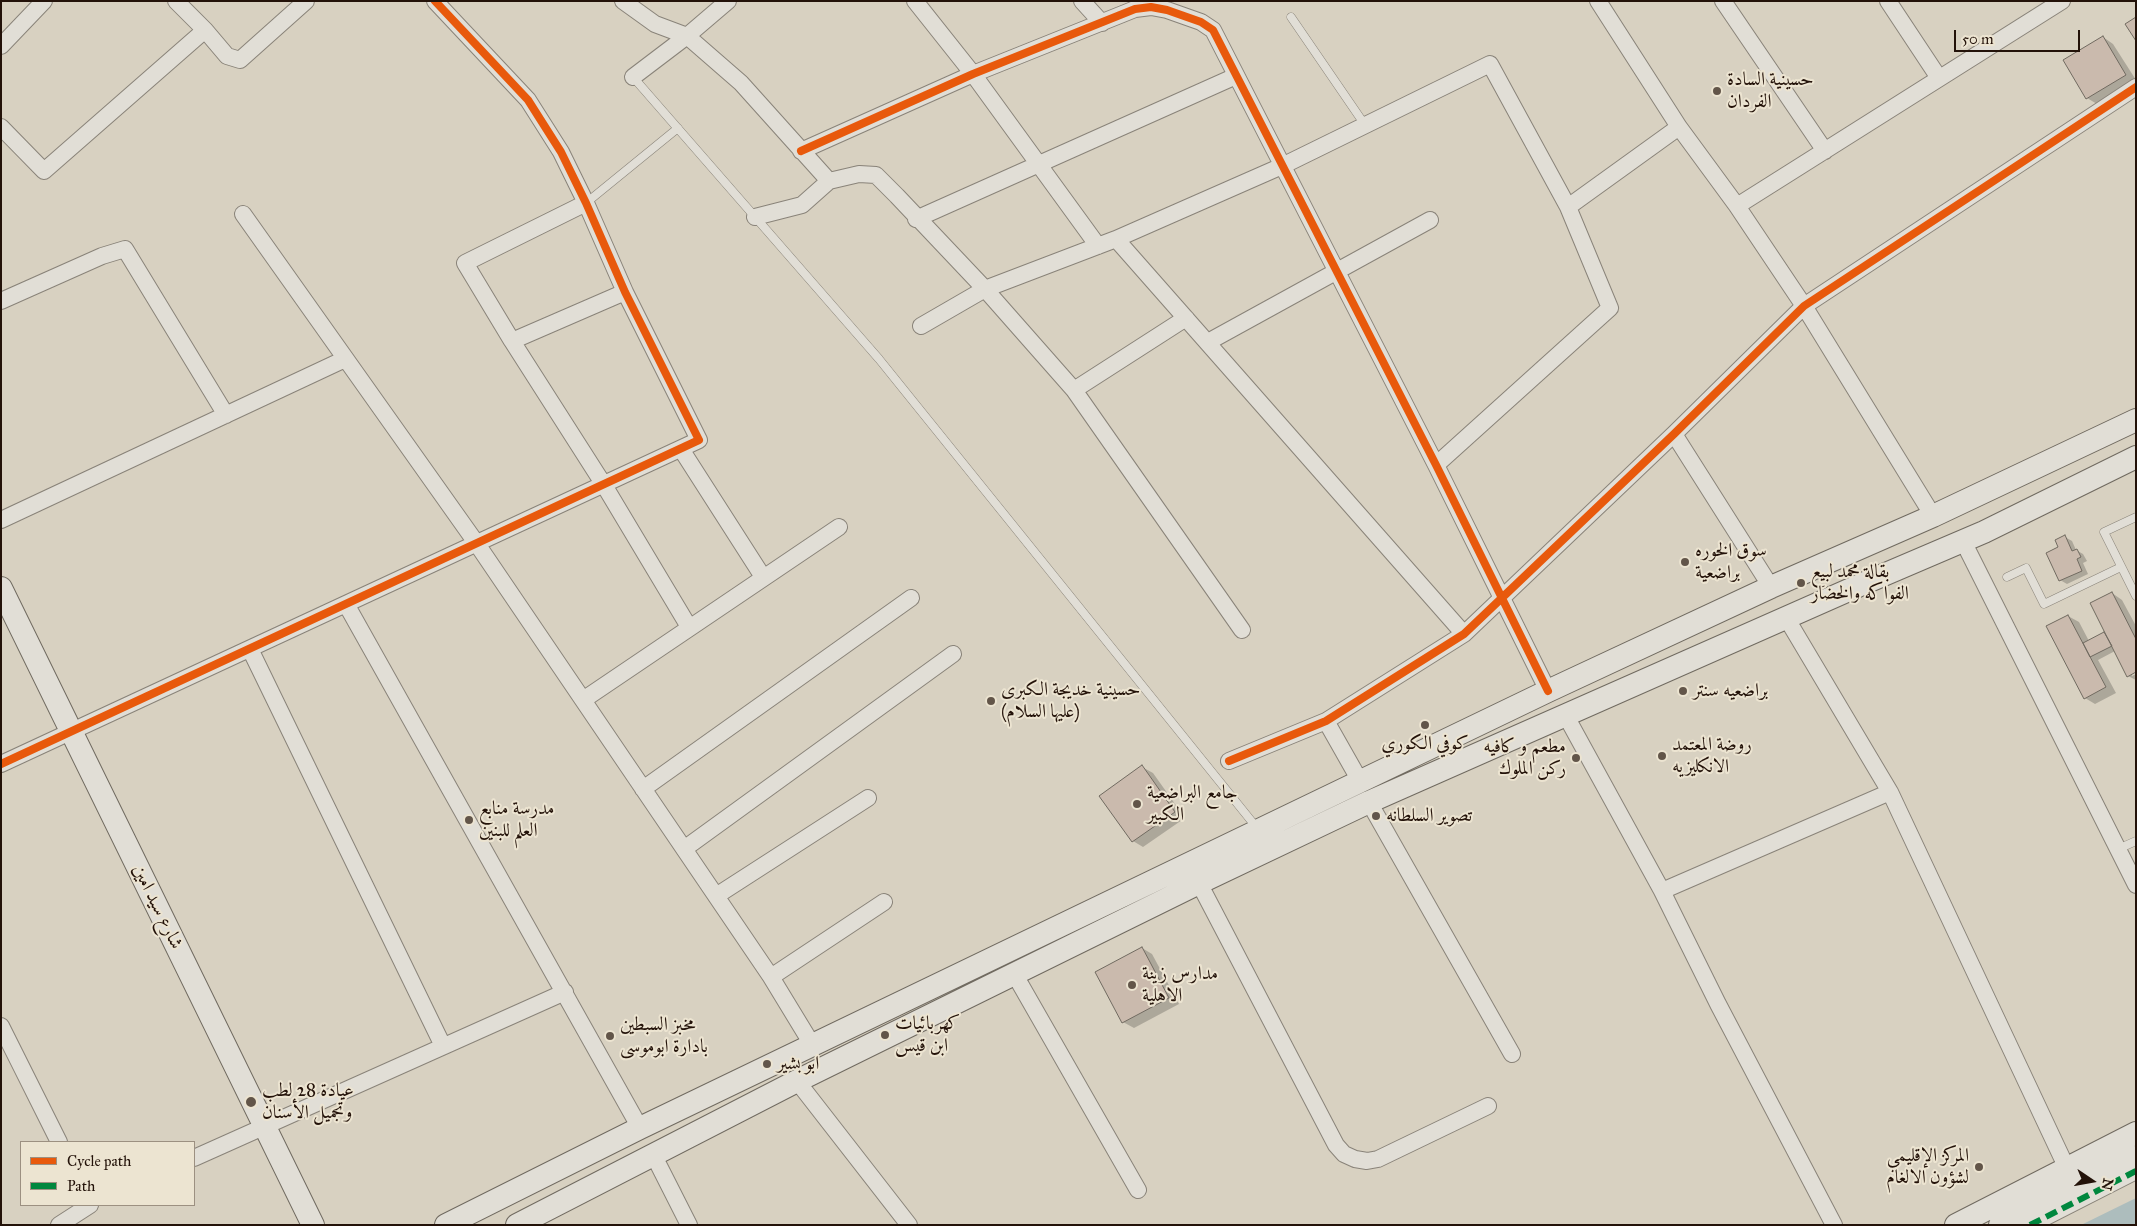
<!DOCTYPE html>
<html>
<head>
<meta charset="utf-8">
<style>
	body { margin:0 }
	#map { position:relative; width:2137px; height:1226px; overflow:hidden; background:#d8d1c1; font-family:"IM FELL Great Primer",serif }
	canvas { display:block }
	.frame { position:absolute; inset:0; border:2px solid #231209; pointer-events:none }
	.legend { position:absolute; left:20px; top:1141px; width:175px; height:65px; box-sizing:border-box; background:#ece4d1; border:1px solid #9c9081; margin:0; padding:6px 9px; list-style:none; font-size:15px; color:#231209 }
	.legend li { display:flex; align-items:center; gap:10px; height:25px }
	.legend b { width:25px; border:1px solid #9c9081 }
	.north { position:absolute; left:2067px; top:1156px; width:50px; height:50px; -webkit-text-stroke:4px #ece4d1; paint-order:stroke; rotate:102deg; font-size:14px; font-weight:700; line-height:20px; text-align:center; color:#231209 }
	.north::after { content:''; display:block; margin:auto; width:18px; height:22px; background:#231209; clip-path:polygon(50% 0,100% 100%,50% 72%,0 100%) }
	.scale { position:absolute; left:1954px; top:30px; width:126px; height:22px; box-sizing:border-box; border:2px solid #231209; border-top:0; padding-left:6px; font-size:15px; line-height:18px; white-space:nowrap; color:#231209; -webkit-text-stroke:4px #ece4d1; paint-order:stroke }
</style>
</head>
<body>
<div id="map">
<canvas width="2137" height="1226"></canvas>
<div class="frame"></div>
<ul class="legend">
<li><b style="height:6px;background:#e8590c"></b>Cycle path</li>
<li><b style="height:6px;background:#00873e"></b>Path</li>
</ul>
<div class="north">N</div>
<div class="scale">50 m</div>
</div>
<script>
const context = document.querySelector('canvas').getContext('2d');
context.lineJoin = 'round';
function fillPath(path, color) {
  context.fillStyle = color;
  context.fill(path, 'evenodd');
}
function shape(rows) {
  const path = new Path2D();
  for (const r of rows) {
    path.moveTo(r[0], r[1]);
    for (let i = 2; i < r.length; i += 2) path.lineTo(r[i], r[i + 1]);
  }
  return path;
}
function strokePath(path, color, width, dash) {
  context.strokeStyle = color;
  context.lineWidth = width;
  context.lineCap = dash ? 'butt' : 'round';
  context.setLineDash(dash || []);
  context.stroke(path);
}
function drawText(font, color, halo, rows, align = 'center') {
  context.font = font + ' "IM FELL Great Primer",Amiri,serif';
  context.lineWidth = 4;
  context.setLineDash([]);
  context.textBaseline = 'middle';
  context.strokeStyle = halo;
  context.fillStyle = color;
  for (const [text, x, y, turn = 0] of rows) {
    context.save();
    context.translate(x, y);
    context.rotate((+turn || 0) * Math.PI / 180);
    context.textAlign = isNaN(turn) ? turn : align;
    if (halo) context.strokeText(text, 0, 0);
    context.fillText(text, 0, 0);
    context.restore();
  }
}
const water = shape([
	[2136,1198,2136,1225,2081,1225]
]);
const shadow = shape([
	[2103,37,2113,44,2136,80,2097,104,2087,98],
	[2065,537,2072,541,2076,550,2083,554,2087,561,2083,563,2088,574,2067,584,2060,580,2060,547],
	[2112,593,2122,600,2136,626,2136,671,2132,673,2132,676,2136,674,2136,680,2128,676,2115,651,2098,660,2116,693,2095,704,2085,698,2068,616,2079,622,2089,641,2104,633,2107,635],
	[1142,767,1153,773,1185,818,1143,847,1133,841],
	[1142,948,1152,954,1179,1004,1134,1028,1123,1022]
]);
const building = shape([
	[2136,17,2136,41,2125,24,2136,17],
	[2103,36,2126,75,2086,99,2063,60,2103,36],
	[2065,535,2072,551,2077,549,2081,557,2077,559,2082,571,2059,581,2046,553,2058,547,2055,540,2065,535],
	[2112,592,2136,639,2136,672,2127,677,2090,603,2112,592],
	[2068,615,2106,687,2084,699,2046,626,2068,615],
	[2104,632,2112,646,2090,657,2083,643,2104,632],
	[1142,765,1175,812,1132,842,1099,796,1142,765],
	[1142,947,1169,998,1122,1023,1095,972,1142,947]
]);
const lane = shape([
	[1291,17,1365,125],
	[633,77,879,359,1257,828],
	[586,203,678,128],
	[2136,517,2104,532,2136,596],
	[2007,577,2026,568,2044,604,2121,567],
	[2118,849,2136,841]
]);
const street = shape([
	[176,1,205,30,227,56,240,60,306,1],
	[623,1,655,24,687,36,741,83,829,181,859,174,876,175,897,196,985,289,1074,390,1242,630],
	[915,1,973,74,1098,246],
	[1082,1,1102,23],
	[1598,1,1679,127,1737,206,1804,306,1933,516],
	[1723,1,1825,151],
	[1888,1,1939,78],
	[1,46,44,1],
	[633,77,687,36,728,1],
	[1,127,44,171,205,30],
	[801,151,973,74,1135,9,1151,7,1167,10,1201,22,1213,30,1436,465,1548,691],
	[586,203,465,263,512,341,604,485,689,627],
	[1737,206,2062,1],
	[1568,207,1679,127],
	[243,214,477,544,771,977,813,1046],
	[755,217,802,205,829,181],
	[916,219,1236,76],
	[1116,239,1464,634],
	[1,301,102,256,125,249,226,415],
	[921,326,985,289,1116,239,1282,166,1490,64,1568,207,1610,308,1436,465],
	[512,341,625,292],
	[1208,342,1430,220],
	[1074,390,1186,318],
	[1674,434,1771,587],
	[681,449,763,577],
	[1,520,345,359],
	[1963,541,2136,885],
	[346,604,640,1128],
	[1787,619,1890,792,2071,1177],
	[250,649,443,1046],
	[583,700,839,527],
	[1566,716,1662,891,1718,1004,1834,1225],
	[1326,721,1360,781],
	[1229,761,1326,721,1464,634,1674,434,1804,306,2136,87],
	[1,764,699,440,625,292,586,203,561,152,528,100,435,1],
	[643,789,911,598],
	[1369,802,1512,1054],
	[684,849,953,654],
	[1199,883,1336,1145,1344,1154,1355,1159,1367,1161,1378,1159,1488,1106],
	[1662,891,1890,792],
	[716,896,868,798],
	[1015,975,1138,1190],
	[771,977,884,902],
	[1,1026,59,1142],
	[797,1081,909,1225],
	[654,1156,689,1225],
	[194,1158,565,992],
	[59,1225,90,1205],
	[2030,1225,2136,1171]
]);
const secondary = shape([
	[1,588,313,1225],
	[446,1225,640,1128,1548,691,1771,587,1933,516,2136,420],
	[517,1225,797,1081,1199,883,1369,802,1867,582,1984,532,2136,457],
	[1956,1225,2136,1133],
	[2000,1225,2136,1157]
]);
const quiet = shape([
	[2030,1225,2136,1171]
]);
const cycleway = shape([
	[801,151,973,74,1135,9,1151,7,1167,10,1201,22,1213,30,1436,465,1548,691],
	[1229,761,1326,721,1464,634,1674,434,1804,306,2136,87],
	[1,764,699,440,625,292,586,203,561,152,528,100,435,1]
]);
const markers = [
	[1717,91,5,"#625549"],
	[1685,562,5,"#625549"],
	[1801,583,5,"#625549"],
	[1683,691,5,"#625549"],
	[991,701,5,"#625549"],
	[1425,725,5,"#625549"],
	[1662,756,5,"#625549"],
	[1576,758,5,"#625549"],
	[1137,804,5,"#625549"],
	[1376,816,5,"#625549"],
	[469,820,5,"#625549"],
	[1132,985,5,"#625549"],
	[885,1035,5,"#625549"],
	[610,1036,5,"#625549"],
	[767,1064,5,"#625549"],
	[251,1102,6,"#625549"],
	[1979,1167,5,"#625549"]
];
const poiNames = [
	["حسينية السادة",1727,80],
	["الفردان",1727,102],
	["سوق الخوره",1695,551],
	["براضعية",1695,573],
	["بقالة محمد لبيع",1811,572],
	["الفواكه والخضار",1811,594],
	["حسينية خديجة الكبرى",1001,690],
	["(عليها السلام)",1001,712],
	["براضعيه سنتر",1693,691],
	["كوفي الكوري",1425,744,"center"],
	["روضة المعتمد",1672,745],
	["الانكليزيه",1672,767],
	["مطعم و كافيه",1566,747,"right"],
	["ركن الملوك",1566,769,"right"],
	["جامع البراضعية",1147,793],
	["الكبير",1147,815],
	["مدرسة منابع",479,809],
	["العلم للبنين",479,831],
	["تصوير السلطانه",1386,816],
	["مدارس زينة",1142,974],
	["الاهلية",1142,996],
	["كهربائيات",895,1024],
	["ابن قيس",895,1046],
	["مخبز السبطين",620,1025],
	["بادارة ابوموسى",620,1047],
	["ابو بشير",777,1064],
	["عيادة 28 لطب",262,1091],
	["وتجميل الأسنان",262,1113],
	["المركز الإقليمي",1969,1156,"right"],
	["لشؤون الالغام",1969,1178,"right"]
];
const streetNames = [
	["شارع سيد امين",157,907,64]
];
fillPath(water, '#adbdbd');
fillPath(shadow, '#0003');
fillPath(building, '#cabaad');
strokePath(building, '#706a60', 1);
strokePath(lane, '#898379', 9);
strokePath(street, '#898379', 18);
strokePath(secondary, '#706a60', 24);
strokePath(lane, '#e1ded6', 8);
strokePath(street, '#e1ded6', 16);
strokePath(secondary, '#e1ded6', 22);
strokePath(quiet, '#00873e', 6, [12, 6]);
strokePath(cycleway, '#e8590c', 8);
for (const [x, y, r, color] of markers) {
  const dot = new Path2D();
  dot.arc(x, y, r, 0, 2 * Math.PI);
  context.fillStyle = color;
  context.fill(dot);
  strokePath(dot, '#ece4d1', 2);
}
drawText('19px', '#231209', '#ece4d1', poiNames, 'left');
drawText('19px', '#231209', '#ece4d1', streetNames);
</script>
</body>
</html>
